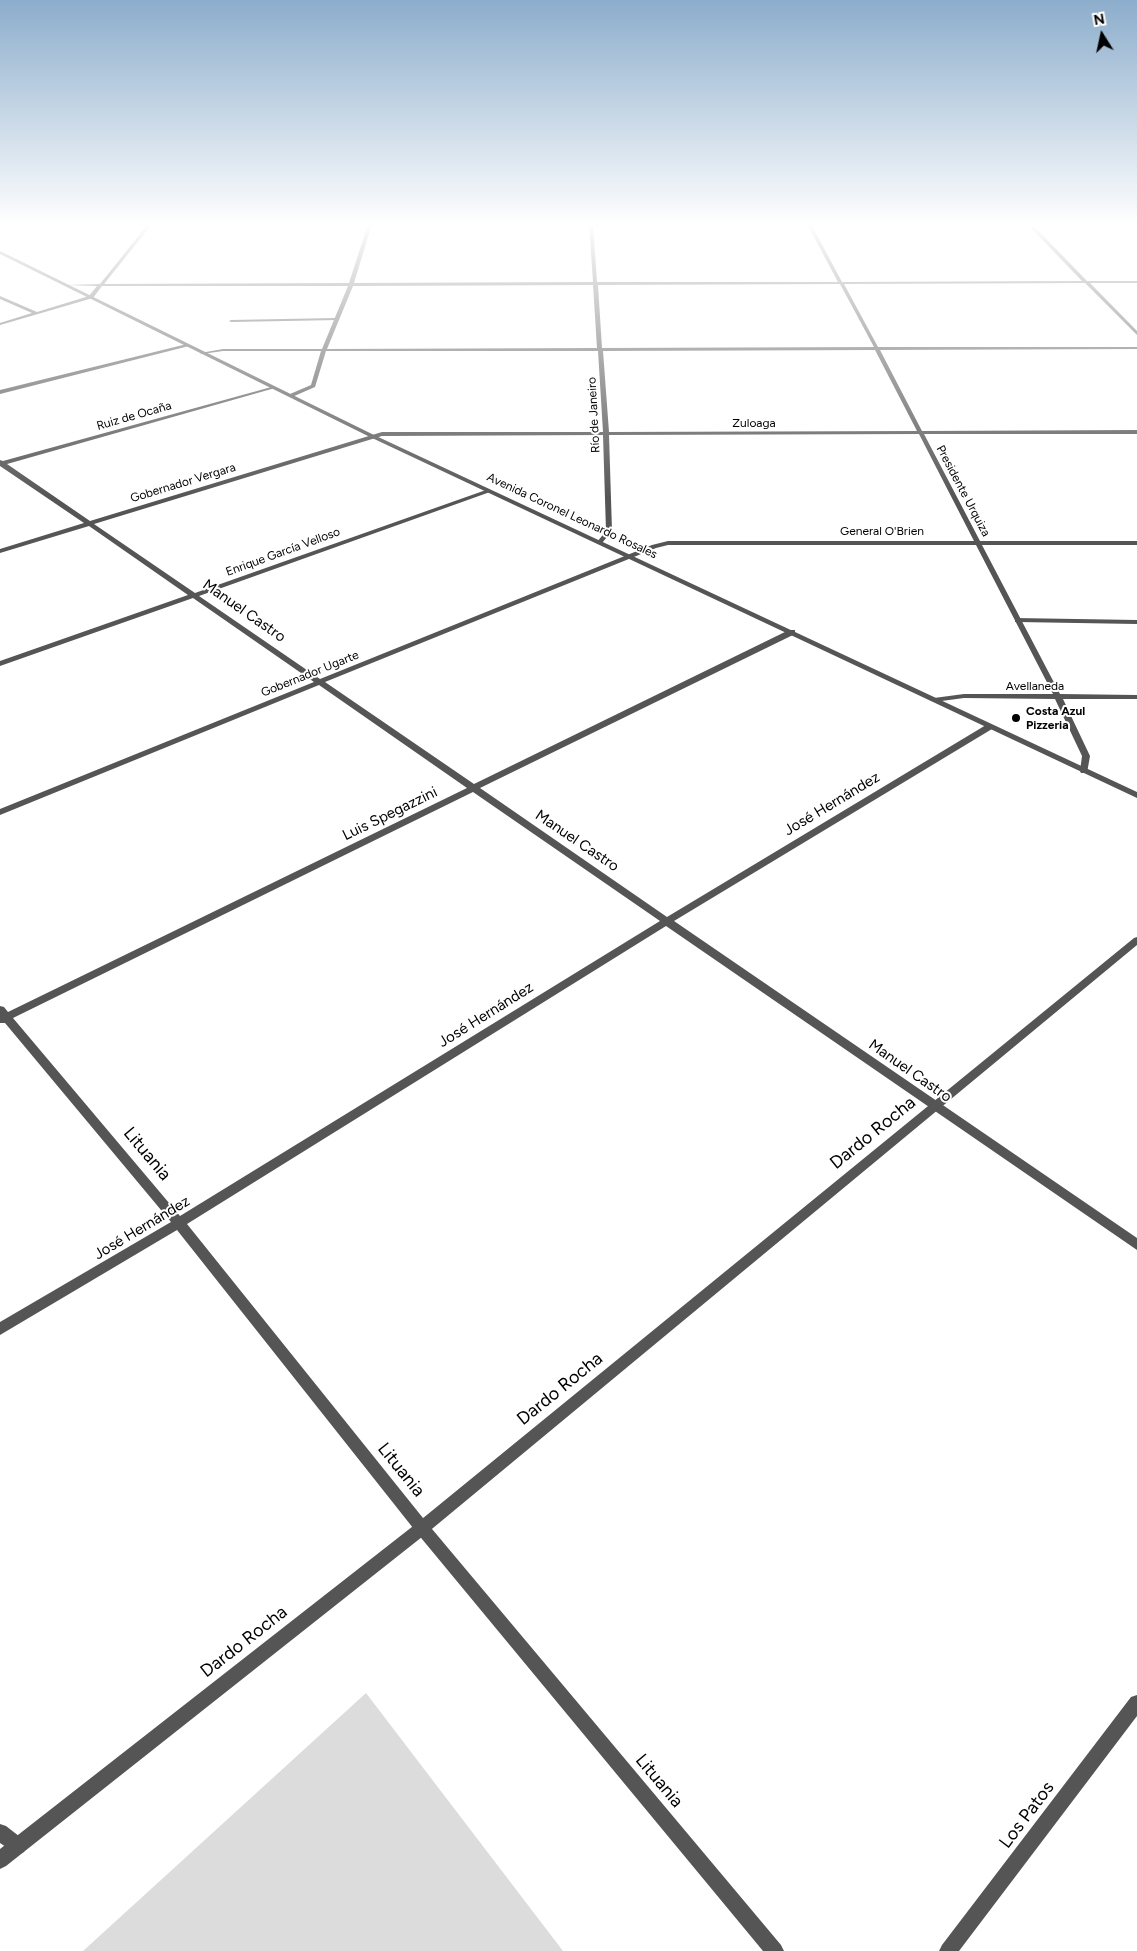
<!DOCTYPE html>
<html>
<head>
<meta charset="utf-8">
<style>
	body { margin:0 }
	#map { position:relative; width:1137px; height:1951px; overflow:hidden; background:#fff; font-family:Figtree,sans-serif }
	canvas { display:block }
	.north { position:absolute; left:1077px; top:10px; width:50px; height:50px; -webkit-text-stroke:4px #fff; paint-order:stroke; rotate:350deg; font-size:14px; font-weight:700; line-height:20px; text-align:center; color:#000 }
	.north::after { content:''; display:block; margin:auto; width:18px; height:22px; background:#000; clip-path:polygon(50% 0,100% 100%,50% 72%,0 100%) }
</style>
</head>
<body>
<div id="map">
<canvas width="1137" height="1951"></canvas>
<div class="north">N</div>
</div>
<script>
const context = document.querySelector('canvas').getContext('2d');
context.lineJoin = 'round';
function fillPath(path, color) {
  context.fillStyle = color;
  context.fill(path, 'evenodd');
}
function shape(rows) {
  const path = new Path2D();
  for (const r of rows) {
    path.moveTo(r[0], r[1]);
    for (let i = 2; i < r.length; i += 2) path.lineTo(r[i], r[i + 1]);
  }
  return path;
}
function strokePath(path, color, width, dash) {
  context.strokeStyle = color;
  context.lineWidth = width;
  context.lineCap = dash ? 'butt' : 'round';
  context.setLineDash(dash || []);
  context.stroke(path);
}
function drawText(font, color, halo, rows, align = 'center') {
  context.font = font + ' Figtree,sans-serif';
  context.lineWidth = 4;
  context.setLineDash([]);
  context.textBaseline = 'middle';
  context.strokeStyle = halo;
  context.fillStyle = color;
  for (const [text, x, y, turn = 0] of rows) {
    context.save();
    context.translate(x, y);
    context.rotate((+turn || 0) * Math.PI / 180);
    context.textAlign = isNaN(turn) ? turn : align;
    if (halo) context.strokeText(text, 0, 0);
    context.fillText(text, 0, 0);
    context.restore();
  }
}
const green = shape([
	[366,1693,563,1951,83,1951]
]);
const service = shape([
	[336,318,338,320,231,322,229,321,231,320,336,318],
	[1015,618,1137,620,1137,624,1018,622,1015,622,1015,618]
]);
const minor = shape([
	[148,224,152,224,104,284,349,283,368,224,372,224,354,283,593,282,589,224,593,224,597,282,838,282,807,224,811,224,842,282,1082,281,1027,224,1032,224,1087,281,1137,281,1137,283,1090,283,1137,331,1137,335,1085,283,844,284,878,347,1137,347,1137,349,880,350,922,431,1137,430,1137,434,924,434,980,541,1137,541,1137,545,982,545,1060,694,1137,695,1137,699,1063,699,1090,756,1087,773,1081,773,1080,771,1082,756,1055,699,964,698,934,702,930,700,934,698,964,694,1053,694,976,545,668,545,656,548,325,682,474,784,789,630,795,630,795,634,480,788,667,917,986,725,992,725,992,729,674,921,1137,1238,1137,1250,666,926,187,1224,427,1523,781,1945,784,1951,763,1951,417,1533,177,1230,0,1335,0,1322,171,1222,5,1023,0,1023,0,1006,4,1007,8,1012,467,788,319,685,0,815,0,809,314,682,193,598,0,666,0,661,188,595,89,526,0,553,0,549,84,523,0,466,0,460,3,461,275,386,275,388,7,464,90,521,382,432,603,432,598,351,326,351,315,387,292,397,289,395,290,394,311,385,321,351,223,351,202,354,200,353,223,349,322,349,348,286,102,286,93,298,0,325,0,323,32,313,0,299,0,296,37,312,89,296,97,286,66,285,100,284,148,224],
	[840,284,874,347,602,348,598,285,840,284],
	[593,285,597,348,327,349,353,286,593,285],
	[875,350,917,431,609,432,603,351,875,350],
	[919,434,974,541,668,541,652,545,320,679,199,596,490,492,490,490,486,490,195,593,94,524,382,436,603,435,606,531,597,542,600,544,602,543,612,531,609,435,919,434],
	[473,792,660,921,180,1216,13,1018,473,792],
	[187,344,189,346,0,394,0,390,187,344],
	[1137,1695,1137,1716,959,1951,939,1951,942,1945,1131,1697,1137,1695],
	[0,1824,6,1826,24,1840,27,1846,24,1852,18,1855,0,1843,0,1824]
]);
const tertiary = shape([
	[0,251,374,435,1137,792,1137,798,370,437,0,254,0,251],
	[1137,937,1137,945,427,1533,6,1866,0,1869,0,1849,417,1523,1134,938,1137,937]
]);
const markers = [
	[1016,718,5,"#000"]
];
const farStreetnames = [
	["Río de Janeiro",594,415,-93],
	["Ruiz de Ocaña",134,416,-16],
	["Zuloaga",754,423],
	["Gobernador Vergara",183,483,-17],
	["Presidente Urquiza",963,491,62],
	["Avenida Coronel Leonardo Rosales",572,516,25],
	["General O'Brien",882,531],
	["Enrique García Velloso",283,552,-20],
	["Gobernador Ugarte",310,674,-22],
	["Avellaneda",1035,686]
];
const farPoinames = [
	["Costa Azul",1026,711],
	["Pizzeria",1026,725]
];
const streetNames = [
	["Manuel Castro",244,611,35],
	["José Hernández",832,804,-31],
	["Luis Spegazzini",390,814,-26],
	["Manuel Castro",577,841,34],
	["José Hernández",486,1015,-32],
	["Manuel Castro",910,1071,35],
	["José Hernández",142,1228,-31]
];
const nearStreetnames = [
	["Dardo Rocha",873,1133,-39],
	["Lituania",147,1154,50],
	["Dardo Rocha",560,1389,-39],
	["Lituania",401,1470,51],
	["Dardo Rocha",244,1642,-38],
	["Lituania",659,1781,50],
	["Los Patos",1027,1815,-53]
];
fillPath(green, '#dcdcdc');
fillPath(service, '#555');
fillPath(minor, '#555');
fillPath(tertiary, '#555');
const sky = context.createLinearGradient(0, 0, 0, 498);
sky.addColorStop(0, '#8cadcc');
sky.addColorStop(0.45, '#fff');
sky.addColorStop(1, '#ffffff00');
context.fillStyle = sky;
context.fillRect(0, 0, 1137, 498);
for (const [x, y, r, color] of markers) {
  const dot = new Path2D();
  dot.arc(x, y, r, 0, 2 * Math.PI);
  context.fillStyle = color;
  context.fill(dot);
  strokePath(dot, '#fff', 2);
}
drawText('12px', '#000', '#fff', farStreetnames);
drawText('bold 12px', '#000', '#fff', farPoinames, 'left');
drawText('15px', '#000', '#fff', streetNames);
drawText('18px', '#000', '#fff', nearStreetnames);
</script>
</body>
</html>
